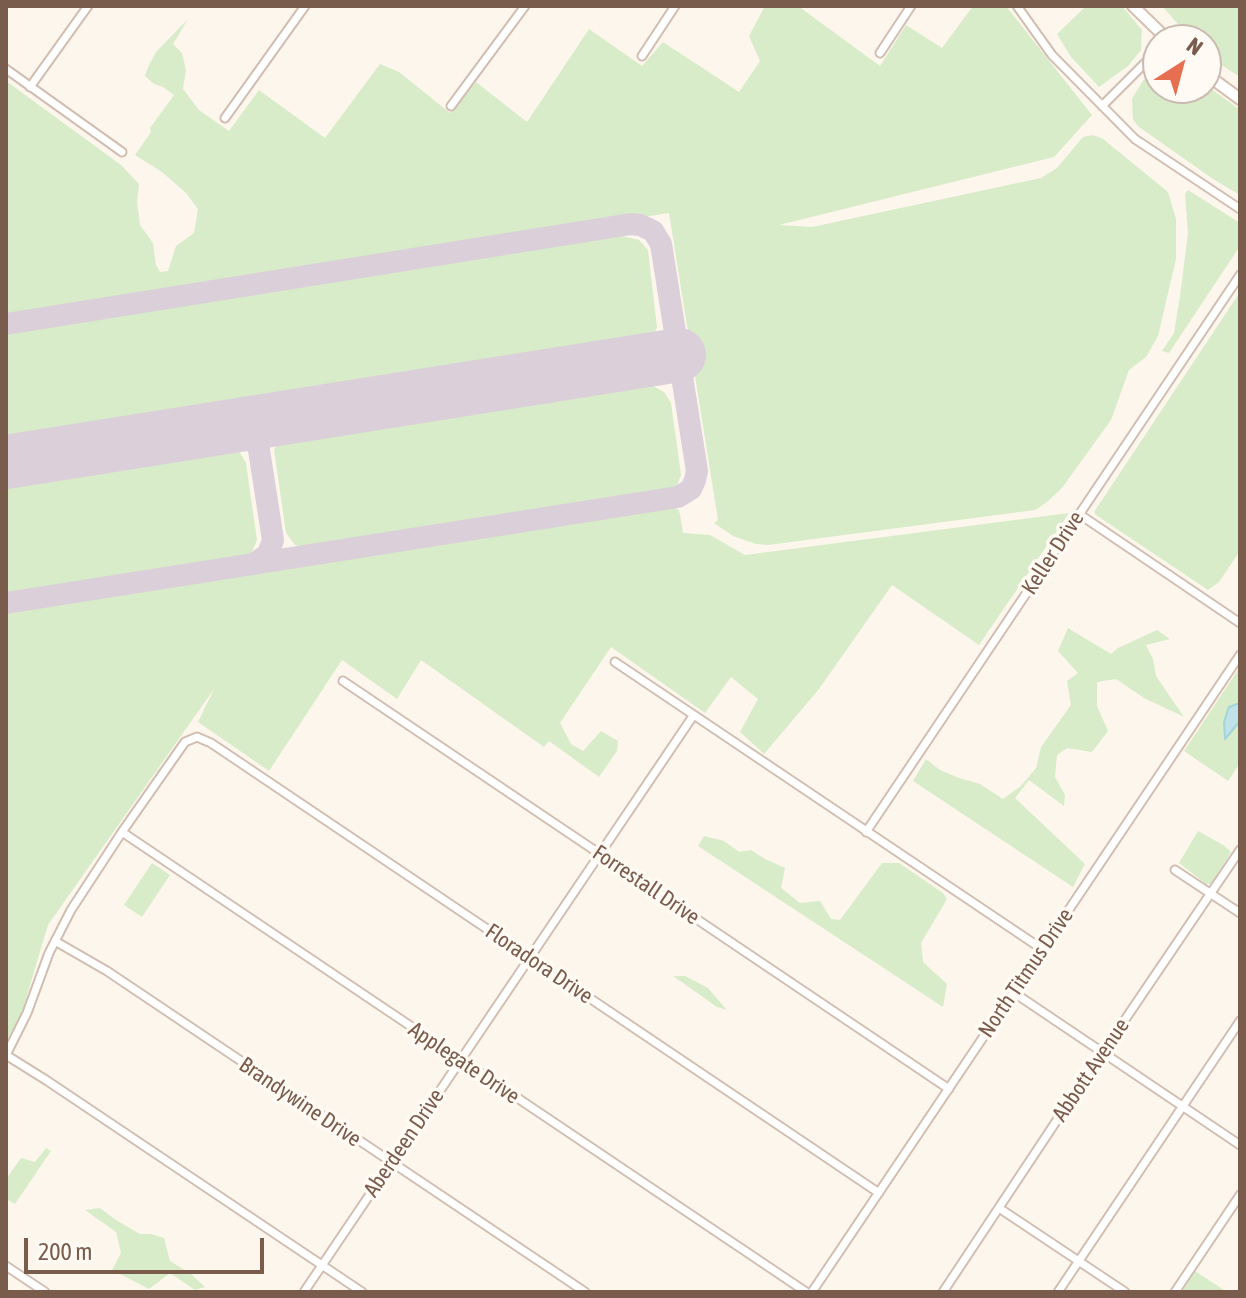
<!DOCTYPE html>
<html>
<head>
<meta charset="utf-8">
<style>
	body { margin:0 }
	#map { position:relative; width:1246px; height:1298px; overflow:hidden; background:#fdf6ec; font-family:"Asap Condensed",sans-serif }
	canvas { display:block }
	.frame { position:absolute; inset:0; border:8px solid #7a5c4d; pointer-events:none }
	.north { position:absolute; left:1142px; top:24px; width:80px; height:80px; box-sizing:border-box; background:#fffaf3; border:2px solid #cabbb1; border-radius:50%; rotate:36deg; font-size:22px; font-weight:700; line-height:32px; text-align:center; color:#7a5c4d }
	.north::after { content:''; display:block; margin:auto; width:28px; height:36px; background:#e76f51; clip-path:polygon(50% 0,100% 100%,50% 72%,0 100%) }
	.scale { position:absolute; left:24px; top:1238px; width:240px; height:36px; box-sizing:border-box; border:4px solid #7a5c4d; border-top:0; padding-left:10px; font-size:24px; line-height:28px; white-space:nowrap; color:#7a5c4d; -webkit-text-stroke:6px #fffaf3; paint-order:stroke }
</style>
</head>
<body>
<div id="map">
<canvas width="1246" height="1298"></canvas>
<div class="frame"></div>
<div class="north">N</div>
<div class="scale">200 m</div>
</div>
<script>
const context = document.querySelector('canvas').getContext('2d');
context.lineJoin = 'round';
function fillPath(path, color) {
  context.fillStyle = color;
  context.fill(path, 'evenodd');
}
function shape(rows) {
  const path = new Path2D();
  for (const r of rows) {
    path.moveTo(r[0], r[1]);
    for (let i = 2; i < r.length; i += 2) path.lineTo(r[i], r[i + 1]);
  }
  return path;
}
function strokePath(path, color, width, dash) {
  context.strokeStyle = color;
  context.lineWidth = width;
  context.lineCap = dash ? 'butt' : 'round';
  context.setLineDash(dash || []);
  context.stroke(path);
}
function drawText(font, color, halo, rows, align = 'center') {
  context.font = font + ' "Asap Condensed",sans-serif';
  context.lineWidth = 7;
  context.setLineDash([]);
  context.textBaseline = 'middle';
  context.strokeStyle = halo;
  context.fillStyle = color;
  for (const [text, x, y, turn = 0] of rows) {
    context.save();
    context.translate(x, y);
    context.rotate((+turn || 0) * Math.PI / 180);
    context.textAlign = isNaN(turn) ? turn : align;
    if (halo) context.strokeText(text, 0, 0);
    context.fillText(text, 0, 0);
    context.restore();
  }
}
const green = shape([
	[765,6,798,6,880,66,906,25,942,48,973,6,1006,6,1092,115,1054,157,779,225,812,227,1041,178,1057,168,1083,137,1093,135,1103,139,1168,192,1176,219,1176,259,1158,336,1146,357,1129,370,1111,420,1062,488,1047,502,1035,510,768,545,756,544,733,536,714,523,718,520,669,213,175,291,172,288,164,289,161,293,6,318,6,81,121,165,139,184,137,202,140,225,153,243,156,265,160,272,168,271,176,246,194,233,198,209,186,193,162,172,135,155,151,132,150,128,174,95,163,87,154,84,145,76,148,67,156,52,188,19,173,44,182,53,186,70,183,89,199,110,229,131,259,90,325,138,380,64,399,72,450,113,476,82,527,122,589,29,642,66,663,42,739,92,760,61,749,36],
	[1086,6,1122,6,1142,30,1141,50,1128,66,1099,87,1071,57,1057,34],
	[1162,6,1240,6,1240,77,1206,55,1206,40,1192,40],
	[1156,67,1158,67,1158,88,1206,88,1206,85,1240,110,1240,195,1213,179,1139,127,1133,120,1132,99,1142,82],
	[1188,190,1240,223,1240,246,1169,353,1162,351,1174,333,1180,296,1188,233,1185,194],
	[622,236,639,240,648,250,657,328,649,340,635,346,6,444,6,334],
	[1240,292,1240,551,1219,582,1208,590,1096,515,1094,512],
	[635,380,651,385,664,392,671,403,681,475,677,485,667,492,307,549,295,545,286,533,274,450,278,442,290,437],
	[224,447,239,451,246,463,257,540,251,554,241,560,6,597,6,482],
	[671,507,678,509,680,514,683,533,710,535,745,555,1069,513,979,645,892,585,819,689,764,754,740,732,758,699,731,677,705,713,611,647,560,723,571,744,583,751,601,731,618,741,617,751,599,777,549,741,544,747,421,660,397,699,342,660,269,771,198,722,214,689,48,925,20,1019,6,1040,6,613],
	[1068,628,1111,654,1118,648,1157,630,1170,639,1146,645,1153,659,1156,676,1184,717,1144,698,1116,679,1097,682,1097,706,1108,731,1092,752,1067,748,1057,755,1055,777,1065,795,1064,806,1029,780,1015,798,1085,864,1073,887,913,781,926,759,940,770,959,778,980,784,1003,799,1021,786,1036,768,1041,747,1071,705,1067,681,1078,673,1058,651],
	[1240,667,1240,703,1229,707,1224,722,1225,738,1240,721,1240,763,1228,781,1184,751],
	[1198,831,1223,845,1231,852,1211,884,1206,884,1179,863],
	[704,836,724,841,739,852,751,850,765,859,785,868,781,888,800,903,820,901,831,919,840,920,882,863,899,863,943,893,947,899,921,943,923,962,947,984,943,1007,698,846],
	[152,863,170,875,142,917,124,905],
	[673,976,685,976,708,988,727,1010,717,1007],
	[46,1148,51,1151,15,1204,6,1199,6,1179,21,1158,35,1162],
	[100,1208,116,1220,140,1234,151,1234,164,1238,170,1261,191,1274,205,1287,195,1290,170,1273,149,1289,112,1270,121,1253,116,1232,85,1210],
	[1195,1271,1227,1292,1182,1292]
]);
const water = shape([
	[1240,703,1240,721,1225,739,1224,722,1229,707,1240,703]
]);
const taxiway = shape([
	[6,324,631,224,640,225,653,231,661,244,697,471,695,480,691,489,678,497,665,499,6,603],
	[229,427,247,432,255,441,259,450,273,540,268,554,254,564],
	[259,450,259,441,265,429,282,418]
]);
const runway = shape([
	[6,462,679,355]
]);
const street = shape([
	[1017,6,1052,55,1135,139,1240,209],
	[880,53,911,6],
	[642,56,675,6],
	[6,69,122,152],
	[30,87,88,6],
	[451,106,525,6],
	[1102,106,1158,50],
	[225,118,305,6],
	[1079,514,1240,623],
	[615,662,1042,949],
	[343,681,949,1089],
	[122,832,806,1292],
	[866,832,1240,275],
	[1175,870,1240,913],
	[55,941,107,971,585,1292],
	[1013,992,1240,1145],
	[6,1055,27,1013,49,953,71,910,122,832,185,742,197,737,211,743,879,1193],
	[6,1055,46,1080,362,1292],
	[999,1208,1125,1292],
	[6,1266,45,1292],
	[304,1292,693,716],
	[812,1292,1240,655],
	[943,1292,1061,1114,1240,850],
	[1058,1292,1240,1021],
	[1175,1292,1240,1195]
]);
const secondary = shape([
	[1133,6,1168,40],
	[1206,74,1240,99]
]);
const streetNames = [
	["Keller Drive",1053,553,-57],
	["Forrestall Drive",646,885,34],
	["Floradora Drive",539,964,34],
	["North Titmus Drive",1026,973,-56],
	["Applegate Drive",464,1063,34],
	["Abbott Avenue",1091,1070,-56],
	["Brandywine Drive",300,1102,34],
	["Aberdeen Drive",404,1143,-56]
];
fillPath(green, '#d8ecc9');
fillPath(water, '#bfe3e8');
strokePath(water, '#a5d3da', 2);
strokePath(taxiway, '#dbcfda', 22);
strokePath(runway, '#dbcfda', 54);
strokePath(street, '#d1beb0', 11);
strokePath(secondary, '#d6c0b0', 14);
strokePath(street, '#fff', 7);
strokePath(secondary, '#fff', 10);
drawText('22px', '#7a5c4d', '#fffaf3', streetNames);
</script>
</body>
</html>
